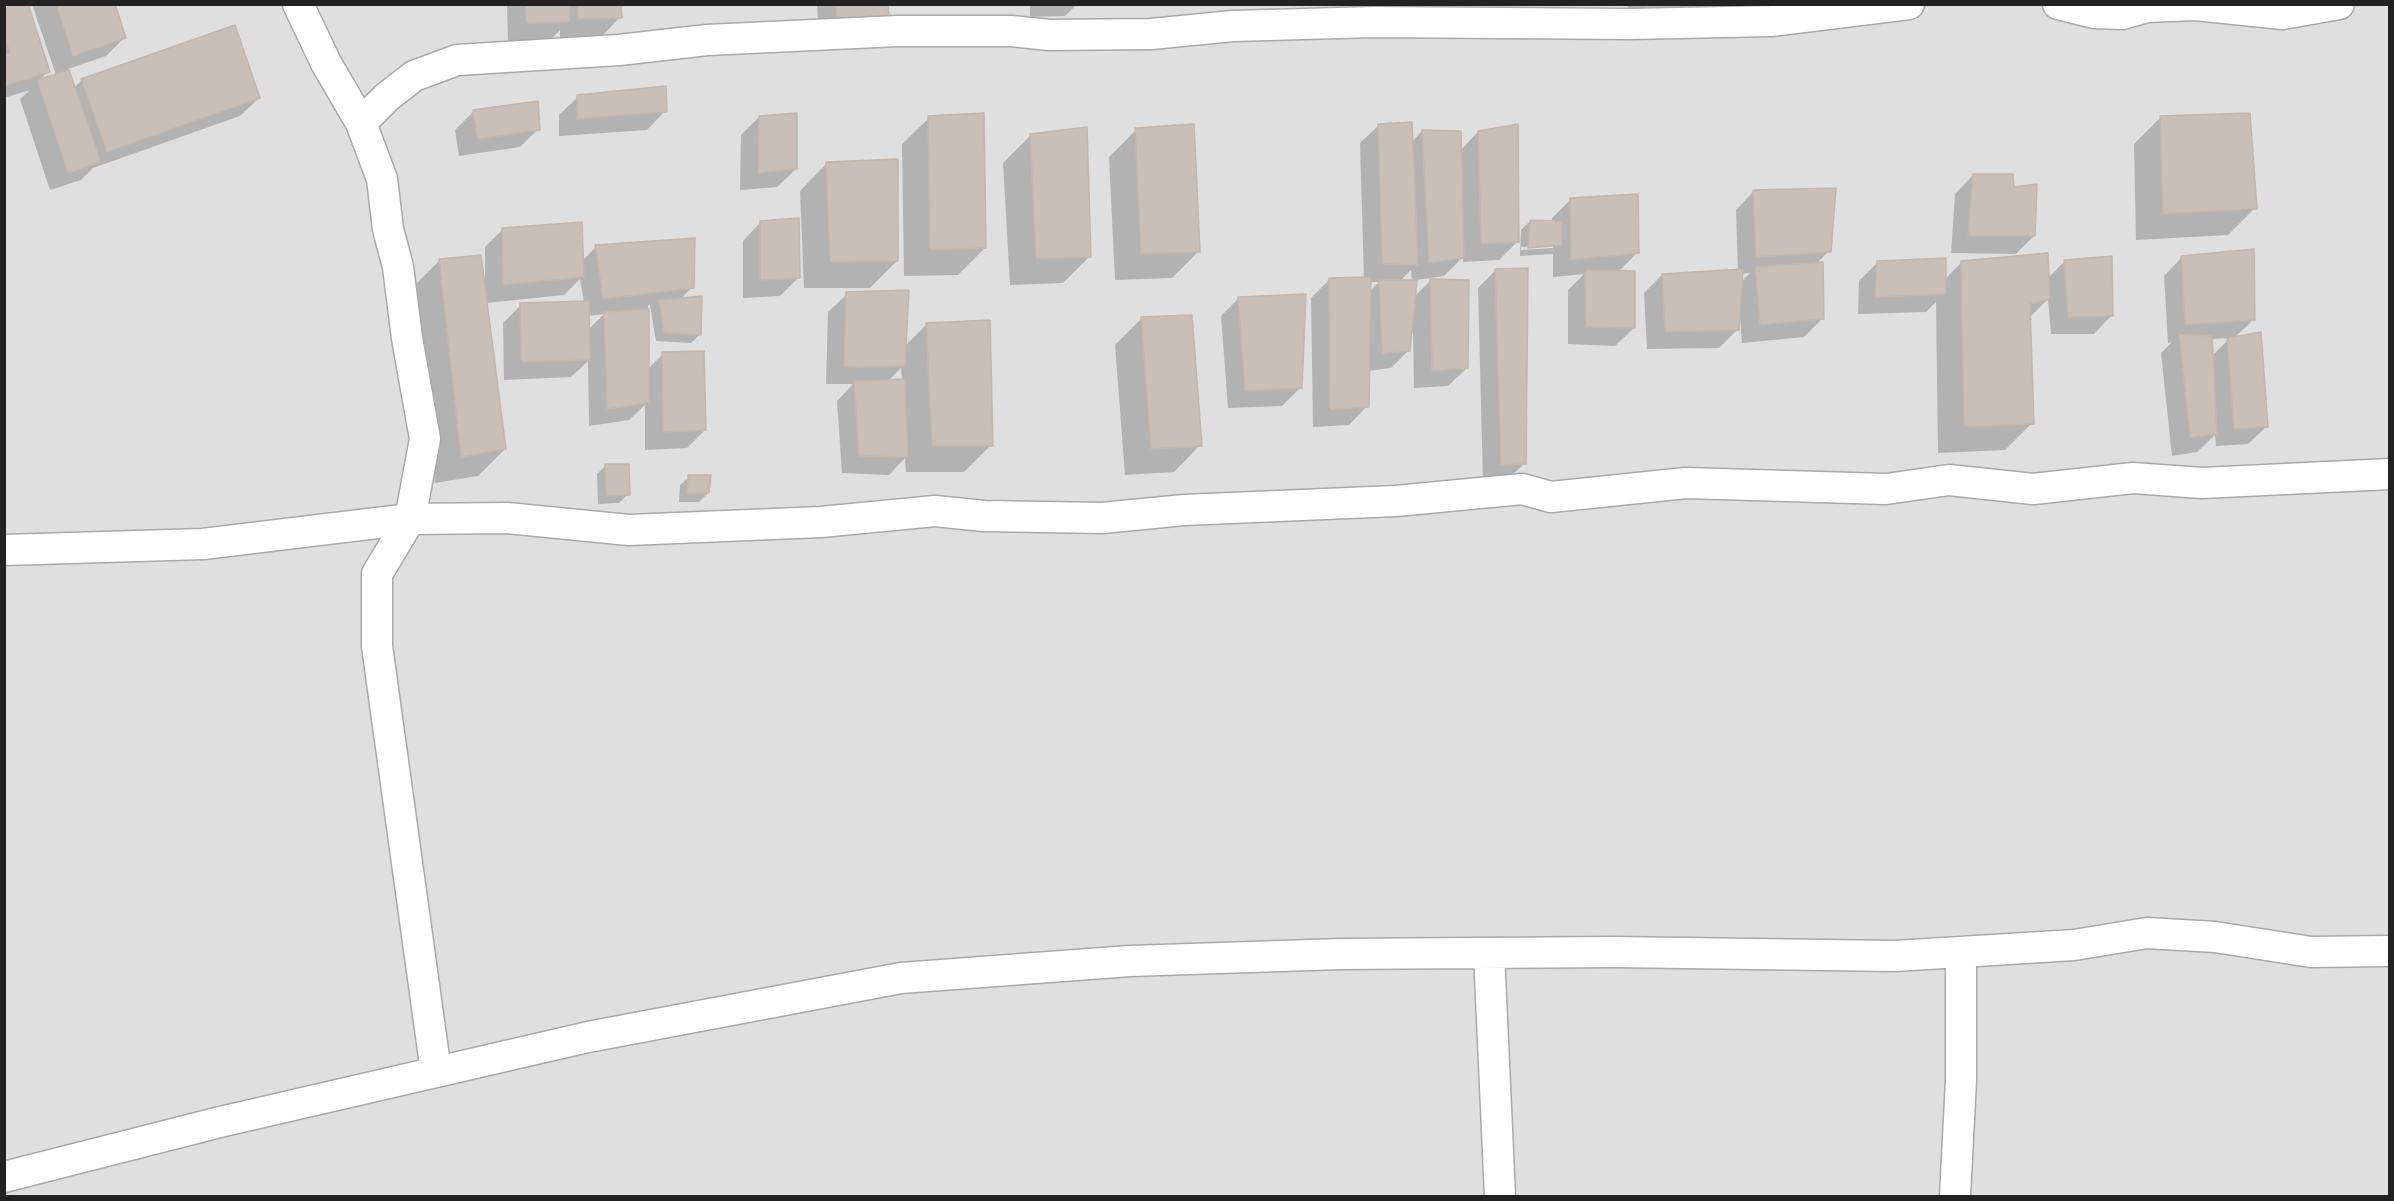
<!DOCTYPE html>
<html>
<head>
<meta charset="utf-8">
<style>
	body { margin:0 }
	#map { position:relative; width:2394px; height:1201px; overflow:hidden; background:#f2efe9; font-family:"Varela Round",sans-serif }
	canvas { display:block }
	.frame { position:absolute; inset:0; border:6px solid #222; pointer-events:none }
</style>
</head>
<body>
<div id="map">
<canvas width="2394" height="1201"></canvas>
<div class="frame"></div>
</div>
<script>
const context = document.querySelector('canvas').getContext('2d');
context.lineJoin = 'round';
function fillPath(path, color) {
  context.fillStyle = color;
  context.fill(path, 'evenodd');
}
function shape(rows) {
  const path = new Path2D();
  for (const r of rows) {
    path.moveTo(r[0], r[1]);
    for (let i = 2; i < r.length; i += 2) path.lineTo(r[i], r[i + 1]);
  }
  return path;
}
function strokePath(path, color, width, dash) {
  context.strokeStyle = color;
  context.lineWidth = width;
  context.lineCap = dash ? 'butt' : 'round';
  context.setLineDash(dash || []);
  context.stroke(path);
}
const residential = shape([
	[5,5,2389,5,2389,1196,5,1196]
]);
const shadow = shape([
	[4,4,48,71,39,81,56,75,32,4,113,4,124,38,106,56,68,69,74,88,82,80,259,98,240,116,93,168,81,180,50,190,20,99,30,90,4,98],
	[507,4,620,4,620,17,602,36,560,37,560,30,550,40,508,41],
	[817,4,887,4,819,37],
	[1030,4,1077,4,1065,16,1030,17],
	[1628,4,1713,4,1713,5,1695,24,1629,25],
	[578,97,665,111,647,130,559,136,559,115],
	[473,112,538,129,520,147,459,156,455,130],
	[759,117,796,169,777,187,740,190,741,135],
	[2161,117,2255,208,2228,235,2136,240,2134,144],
	[929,118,985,248,958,275,904,276,902,144],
	[1379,125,1411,143,1422,131,1460,151,1478,132,1517,242,1499,260,1463,262,1463,257,1444,276,1416,280,1414,297,1430,281,1467,368,1448,386,1414,388,1413,333,1411,333,1409,350,1391,368,1368,371,1367,406,1349,425,1313,427,1311,298,1329,280,1364,279,1360,143],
	[1411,270,1412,282,1399,282],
	[1370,282,1379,282,1369,292],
	[1136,130,1199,251,1172,278,1115,280,1109,157],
	[1030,136,1090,256,1063,283,1010,285,1003,163],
	[826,164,897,261,870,288,804,288,800,191],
	[1973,175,2034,236,2016,254,1951,253,1955,194],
	[1754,191,1829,251,1816,264,1822,319,1804,337,1742,343,1740,316,1738,317,1737,330,1719,348,1647,349,1644,293,1662,275,1738,271,1736,210],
	[1750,273,1740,283,1741,274],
	[1570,200,1638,252,1618,272,1634,328,1615,346,1568,344,1568,290,1584,274,1553,277,1553,254,1520,256,1521,230,1530,221,1552,222,1552,218],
	[1553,245,1553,248,1521,250,1521,247],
	[761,222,798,278,780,296,743,298,743,241],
	[503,229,582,261,596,247,692,287,681,299,700,334,691,343,656,341,650,305,648,305,648,369,663,354,705,430,687,448,645,450,645,405,629,420,589,426,588,361,571,377,504,380,503,323,521,305,584,303,580,279,564,295,486,303,505,449,478,476,435,483,413,287,440,260,485,281,485,247],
	[604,314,588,330,588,316],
	[2182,257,2254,319,2234,338,2267,426,2248,444,2216,446,2215,435,2197,452,2172,456,2161,353,2172,342,2168,343,2164,276],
	[2230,338,2212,356,2211,339],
	[2065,261,2112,315,2094,334,2051,334,2048,299,2029,318,2032,423,2005,450,1938,453,1936,302,1926,312,1858,314,1859,281,1877,263,1944,280,1962,262,2048,278],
	[1496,270,1525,463,1506,481,1483,483,1478,288],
	[847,294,905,346,927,324,991,445,964,472,906,472,905,458,889,475,842,473,837,401,853,384,826,384,828,312],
	[901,368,902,380,888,381],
	[1239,298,1301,387,1282,406,1228,408,1221,316],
	[1142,318,1200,445,1174,472,1125,475,1115,345],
	[606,465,628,494,619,503,598,504,597,474],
	[689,477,708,493,699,502,679,502,680,485]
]);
const building = shape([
	[4,4,28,4,50,72,4,86,4,54,10,53,4,36,4,4],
	[56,4,115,4,126,38,73,56,56,4],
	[525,4,569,4,570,22,526,23,525,4],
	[577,4,621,4,622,18,578,19,577,4],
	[836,4,888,4,889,17,837,20,836,4],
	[1646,4,1715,4,1715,6,1646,8,1646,4],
	[235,25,260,98,107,152,81,79,235,25],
	[69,70,101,162,68,173,37,80,69,70],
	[666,86,667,112,577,119,577,95,666,86],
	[538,101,540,130,477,139,473,110,538,101],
	[797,113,797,169,758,173,759,116,797,113],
	[984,113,986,248,930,250,928,116,984,113],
	[2250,113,2257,209,2163,214,2160,116,2250,113],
	[1412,122,1418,265,1382,264,1378,124,1412,122],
	[1194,124,1200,252,1141,254,1135,128,1194,124],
	[1518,124,1519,242,1481,244,1478,131,1518,124],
	[1087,127,1091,257,1036,259,1030,134,1087,127],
	[1422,130,1461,131,1464,258,1429,263,1422,130],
	[898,159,898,261,830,262,826,162,898,159],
	[1973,174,2013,174,2014,187,2037,184,2035,236,1968,236,1973,174],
	[1836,188,1831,252,1756,257,1753,190,1836,188],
	[1638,194,1639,253,1571,260,1570,198,1638,194],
	[799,218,800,278,760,280,760,221,799,218],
	[1530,220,1562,221,1562,245,1528,248,1530,220],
	[582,222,584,277,503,285,502,228,582,222],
	[695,238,694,288,603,299,595,245,695,238],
	[2254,249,2255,320,2185,325,2181,256,2254,249],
	[2048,253,2050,299,2030,304,2034,424,1964,427,1961,261,2048,253],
	[481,255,506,449,461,457,439,259,481,255],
	[2112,256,2113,316,2068,317,2064,260,2112,256],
	[1946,258,1946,294,1875,297,1877,261,1946,258],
	[1823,262,1824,319,1760,325,1755,267,1823,262],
	[1528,268,1526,464,1501,465,1495,269,1528,268],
	[1743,269,1739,330,1665,332,1662,274,1743,269],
	[1585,270,1635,271,1635,328,1586,327,1585,270],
	[1371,277,1369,407,1330,410,1329,278,1371,277],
	[1430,279,1469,280,1468,368,1432,371,1430,279],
	[1379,280,1417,280,1410,351,1382,354,1379,280],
	[909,290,905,366,844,367,846,292,909,290],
	[1306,294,1302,388,1245,391,1238,297,1306,294],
	[702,296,701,335,664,333,659,300,702,296],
	[589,301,590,360,521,362,520,303,589,301],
	[649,309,649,403,607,409,604,312,649,309],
	[1192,315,1202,446,1151,449,1141,317,1192,315],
	[990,320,993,446,932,446,926,323,990,320],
	[2261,332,2268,427,2234,429,2227,338,2261,332],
	[2179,334,2212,336,2217,434,2190,438,2179,334],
	[704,351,706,430,663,432,662,352,704,351],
	[905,379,908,457,859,456,854,381,905,379],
	[605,464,629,464,630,495,606,496,605,464],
	[688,475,711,475,709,493,687,494,688,475]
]);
const street = shape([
	[298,4,326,63,361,123],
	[2058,4,2094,13,2122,14,2147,7,2195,5,2283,14,2339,4],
	[4,550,203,544,410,519,507,518,629,530,821,522,935,511,984,516,1102,518,1184,510,1396,501,1522,489,1551,497,1686,483,1886,489,1949,480,2033,489,2133,478,2202,483,2390,474],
	[1489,953,1500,1196],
	[436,1072,377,646,377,574,410,519,425,439,407,338,398,267,388,229,382,179,361,123,387,97,414,76,457,60,619,50,707,40,898,31,1011,31,1049,35,1151,34,1233,26,1374,22,1631,24,1771,21,1909,4],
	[4,1177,220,1122,588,1037,901,978,1130,961,1341,954,1614,952,1895,956,2074,945,2147,933,2215,937,2311,952,2390,951],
	[1955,1196,1961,1080,1961,953]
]);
fillPath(residential, '#e0dfdf');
fillPath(shadow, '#0003');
fillPath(building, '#c7bfb8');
strokePath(building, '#c4b6ab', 1.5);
strokePath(street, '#a9a9a9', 33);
strokePath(street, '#fff', 30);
</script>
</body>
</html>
